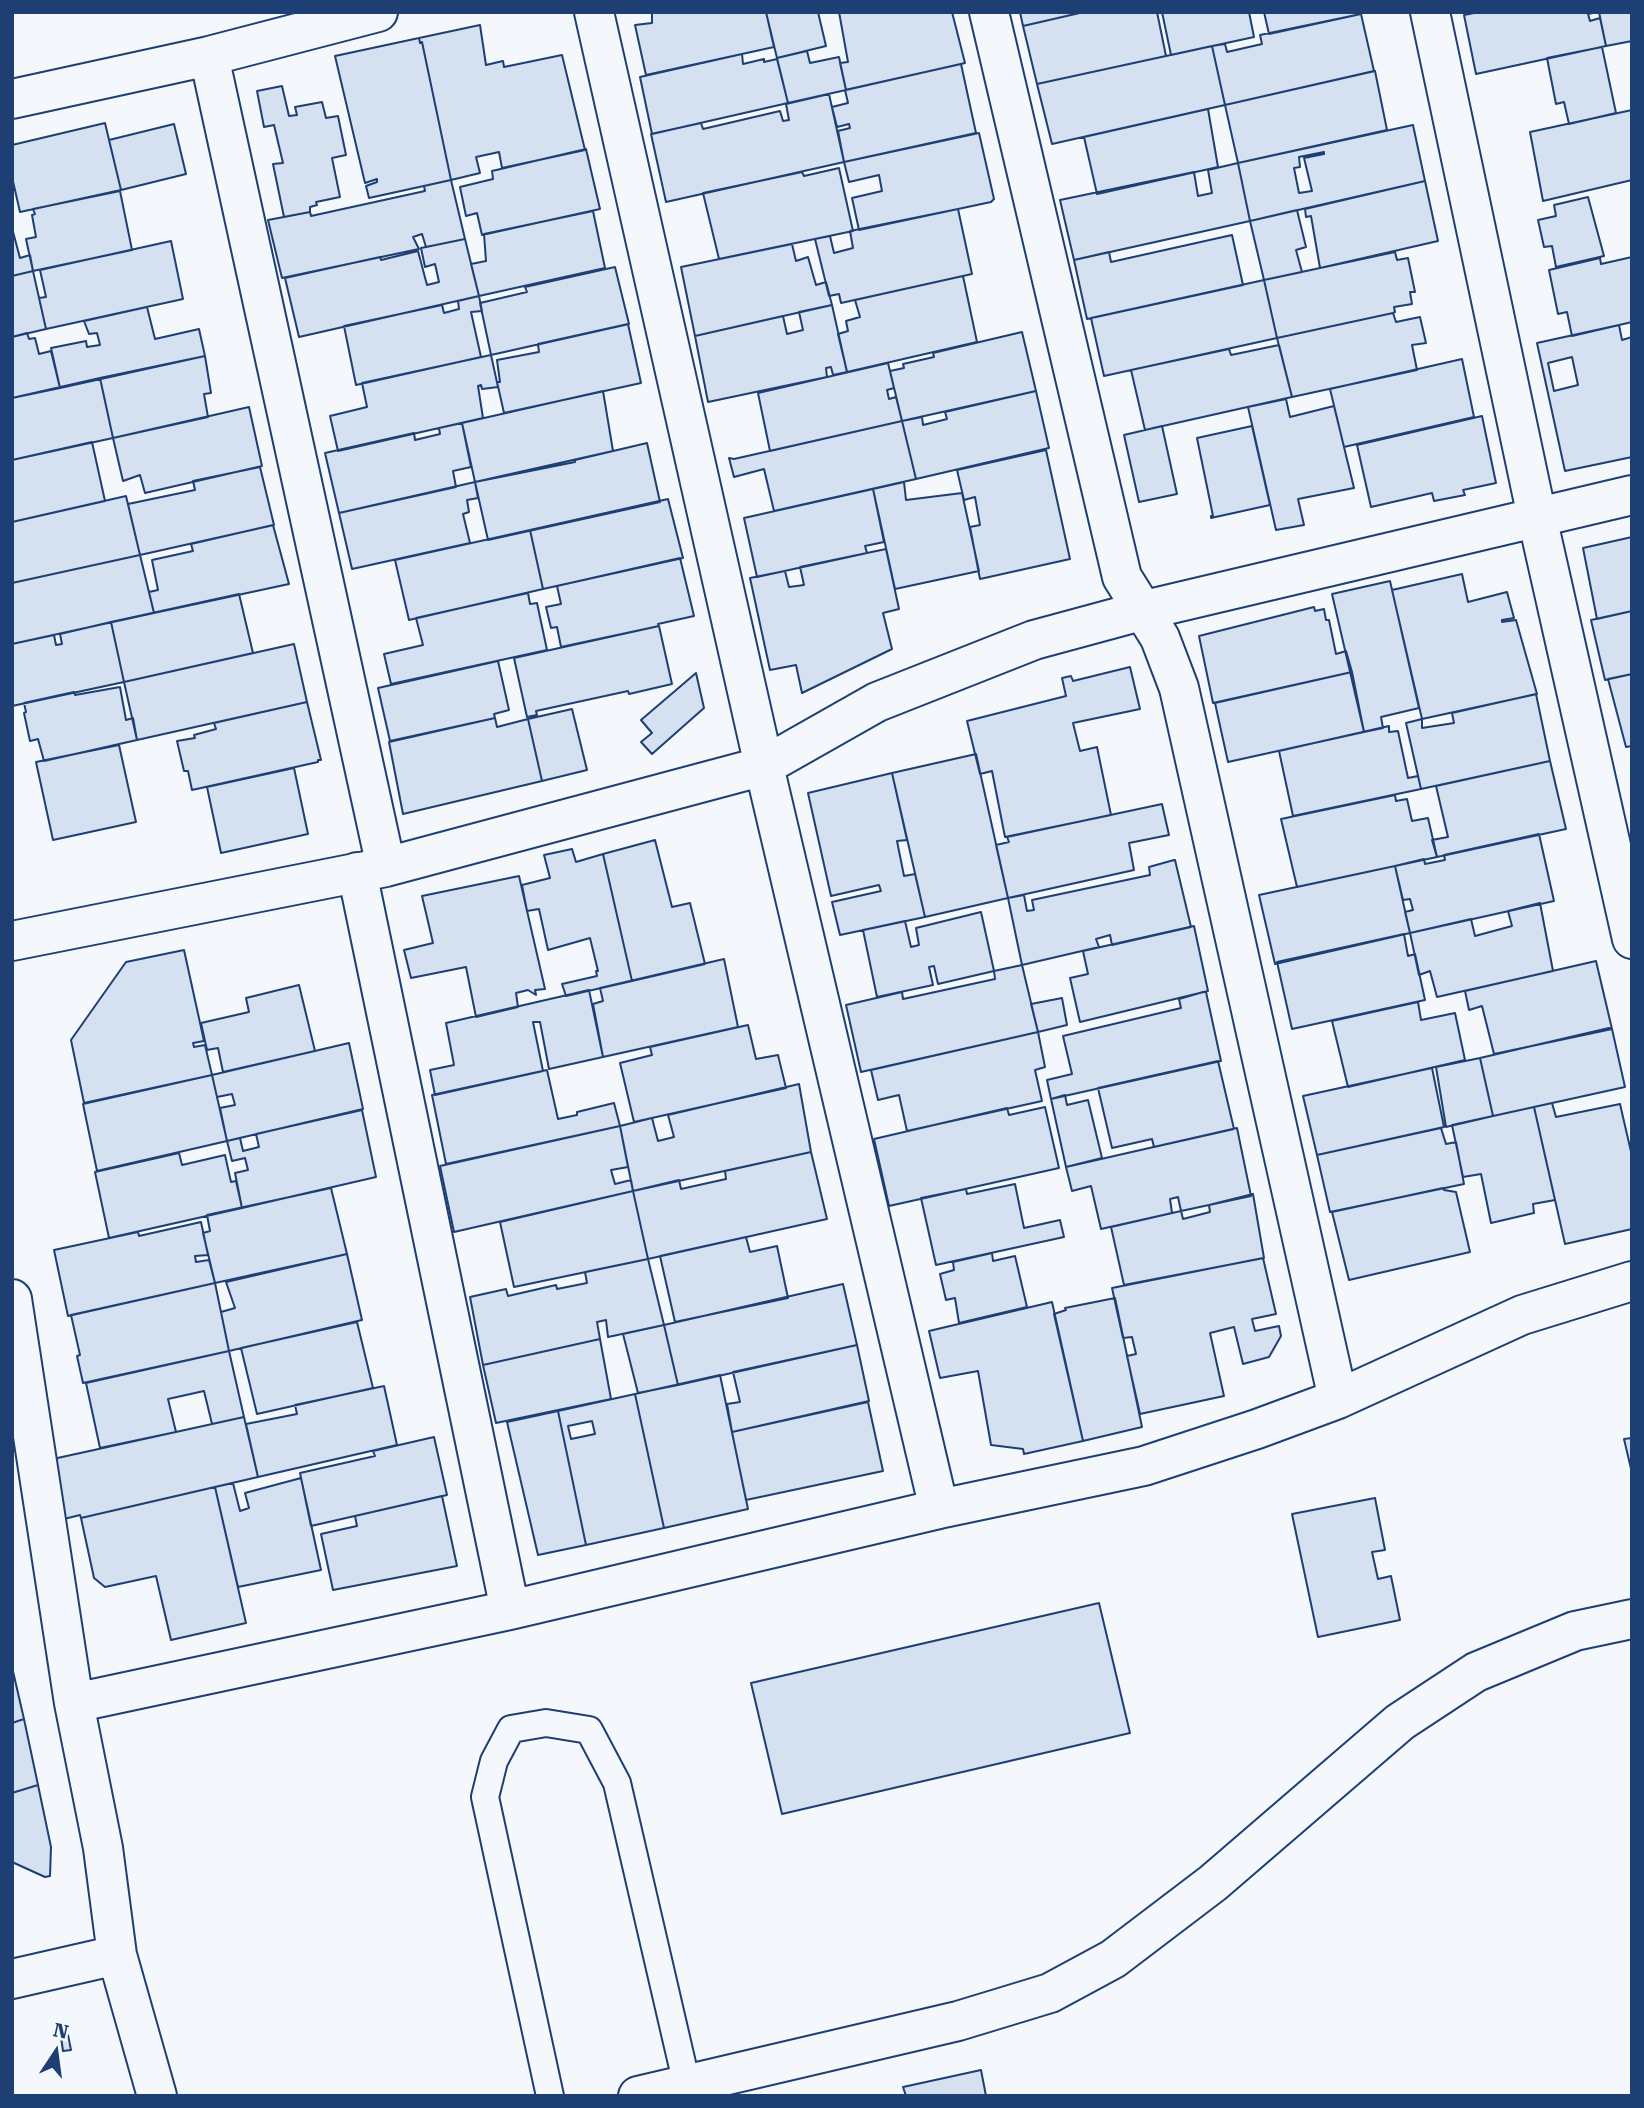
<!DOCTYPE html>
<html>
<head>
<meta charset="utf-8">
<style>
	body { margin:0 }
	#map { position:relative; width:1644px; height:2108px; overflow:hidden; background:#f4f7fb; font-family:"Roboto Serif",serif }
	canvas { display:block }
	.frame { position:absolute; inset:0; border:14px solid #1d3f73; pointer-events:none }
	.north { position:absolute; left:21px; top:2017px; width:70px; height:70px; -webkit-text-stroke:5px #f4f7fb; paint-order:stroke; rotate:13deg; font-size:19px; font-weight:700; line-height:28px; text-align:center; color:#1d3f73 }
	.north::after { content:''; display:block; margin:auto; width:24px; height:32px; background:#1d3f73; clip-path:polygon(50% 0,100% 100%,50% 72%,0 100%) }
</style>
</head>
<body>
<div id="map">
<canvas width="1644" height="2108"></canvas>
<div class="frame"></div>
<div class="north">N</div>
</div>
<script>
const context = document.querySelector('canvas').getContext('2d');
context.lineJoin = 'round';
function fillPath(path, color) {
  context.fillStyle = color;
  context.fill(path, 'evenodd');
}
function shape(rows) {
  const path = new Path2D();
  for (const r of rows) {
    path.moveTo(r[0], r[1]);
    for (let i = 2; i < r.length; i += 2) path.lineTo(r[i], r[i + 1]);
  }
  return path;
}
function strokePath(path, color, width, dash) {
  context.strokeStyle = color;
  context.lineWidth = width;
  context.lineCap = dash ? 'butt' : 'round';
  context.setLineDash(dash || []);
  context.stroke(path);
}
const building = shape([
	[652,12,766,12,774,47,646,75,635,25,652,23,652,12],
	[766,12,818,12,826,46,777,58,766,12],
	[839,12,952,12,965,63,846,90,840,63,848,62,839,12],
	[1020,12,1084,12,1023,26,1020,12],
	[1084,12,1157,12,1166,56,1037,84,1023,26,1084,12],
	[1162,12,1249,12,1254,37,1171,55,1162,12],
	[1264,12,1361,12,1361,14,1269,34,1264,12],
	[1479,12,1598,12,1588,14,1590,21,1600,18,1606,46,1476,74,1464,15,1479,12],
	[1599,12,1632,12,1632,41,1606,46,1599,12],
	[1361,14,1374,71,1225,105,1212,46,1225,44,1227,52,1262,44,1260,35,1361,14],
	[480,25,486,65,503,61,504,67,562,55,585,150,502,168,499,152,476,157,480,173,451,180,422,42,420,43,419,38,480,25],
	[419,38,420,43,422,42,451,180,369,198,366,186,377,182,377,179,365,183,335,56,419,38],
	[1212,46,1225,105,1052,144,1037,84,1212,46],
	[1602,47,1616,113,1569,124,1564,102,1556,104,1547,58,1602,47],
	[807,51,810,63,839,57,846,90,788,103,777,58,807,51],
	[742,54,743,64,764,59,764,62,777,59,788,103,652,134,640,77,742,54],
	[961,64,976,133,844,162,838,131,850,128,849,124,837,127,832,107,848,103,845,90,961,64],
	[1375,71,1387,130,1238,163,1225,105,1375,71],
	[282,86,289,116,297,115,295,107,322,102,326,118,338,116,346,155,332,158,340,197,316,202,317,205,310,207,310,212,284,217,273,164,283,163,274,125,264,127,257,91,282,86],
	[829,94,844,162,666,202,651,134,701,123,703,129,780,111,783,121,789,120,786,104,829,94],
	[1208,109,1218,167,1097,194,1084,137,1208,109],
	[1632,110,1632,180,1543,201,1530,132,1632,110],
	[105,123,121,190,20,212,12,177,12,145,105,123],
	[174,124,186,174,121,190,109,140,174,124],
	[1413,125,1425,181,1250,221,1238,163,1413,125],
	[1324,152,1324,154,1304,158,1312,191,1299,193,1294,168,1300,167,1299,157,1324,152],
	[979,133,994,199,991,202,859,230,852,198,882,191,879,175,849,182,844,162,979,133],
	[586,149,600,209,482,235,477,213,466,216,460,187,493,179,492,171,586,149],
	[1238,163,1250,221,1074,260,1060,200,1194,172,1198,196,1212,193,1208,170,1238,163],
	[839,168,853,231,719,259,703,193,802,172,804,176,839,168],
	[451,180,465,239,426,247,422,234,413,237,419,249,282,278,268,220,310,212,311,216,425,191,424,186,451,180],
	[1425,181,1438,241,1320,268,1311,216,1306,217,1305,209,1425,181],
	[120,191,132,250,33,271,26,239,36,237,32,215,35,214,33,209,120,191],
	[1588,197,1604,256,1556,267,1552,246,1544,247,1538,220,1556,216,1554,205,1588,197],
	[958,209,972,274,841,303,839,294,829,296,815,239,830,236,834,253,853,248,850,231,958,209],
	[1297,210,1306,247,1296,250,1302,272,1264,280,1250,221,1297,210],
	[593,211,605,268,479,296,471,264,486,261,484,234,593,211],
	[12,228,20,258,30,255,33,271,12,276,12,228],
	[1232,235,1243,285,1087,319,1074,260,1109,252,1111,262,1232,235],
	[465,239,479,296,299,337,285,278,380,257,381,260,418,251,427,285,439,282,435,264,425,267,421,248,465,239],
	[171,241,183,299,46,329,39,298,46,297,40,270,171,241],
	[792,244,796,261,808,257,816,285,826,282,832,305,695,336,681,267,792,244],
	[1395,252,1397,260,1408,258,1415,292,1410,292,1412,304,1394,307,1395,312,1393,313,1277,338,1264,280,1395,252],
	[1632,257,1632,322,1572,336,1567,312,1558,314,1549,270,1600,258,1601,264,1632,257],
	[615,267,629,324,491,355,480,303,527,292,525,287,615,267],
	[33,271,46,329,12,337,12,276,33,271],
	[963,276,977,342,847,372,838,334,848,331,846,321,860,317,855,300,963,276],
	[1264,280,1277,338,1104,376,1091,318,1264,280],
	[479,296,482,311,471,312,481,357,356,385,344,326,442,305,444,313,459,309,458,301,479,296],
	[832,305,847,372,833,375,831,367,826,368,827,377,708,402,695,336,783,316,787,334,803,330,799,312,832,305],
	[147,307,155,339,199,329,205,356,60,388,51,348,86,341,87,347,100,345,97,333,89,334,84,321,147,307],
	[1393,313,1396,322,1420,317,1426,343,1412,345,1417,370,1292,397,1277,338,1393,313],
	[628,324,641,383,504,413,497,382,500,382,497,360,539,352,538,344,628,324],
	[1619,325,1622,340,1632,337,1632,457,1565,471,1537,343,1619,325],
	[1572,357,1578,385,1554,391,1548,363,1572,357],
	[1022,332,1036,391,902,421,890,371,904,368,903,364,934,357,933,353,1022,332],
	[27,333,29,339,35,338,39,354,51,351,60,388,12,398,12,337,27,333],
	[1279,345,1292,397,1145,430,1131,370,1229,349,1231,355,1279,345],
	[491,355,498,387,482,389,481,385,478,386,483,418,338,451,330,416,367,407,362,383,491,355],
	[205,356,211,393,204,394,208,417,113,438,100,378,205,356],
	[1462,359,1474,417,1344,447,1330,389,1462,359],
	[888,363,894,388,887,390,889,399,896,397,902,421,770,451,758,393,888,363],
	[100,378,113,438,12,460,12,398,100,378],
	[603,391,613,451,475,482,462,423,603,391],
	[1036,391,1049,448,916,479,902,421,922,417,923,425,947,419,945,412,1036,391],
	[1286,399,1290,417,1334,406,1354,488,1298,499,1304,525,1276,530,1248,407,1286,399],
	[249,407,262,466,145,493,140,475,123,481,113,438,249,407],
	[1482,416,1496,483,1463,490,1465,495,1434,501,1432,493,1371,507,1357,445,1482,416],
	[902,421,916,479,774,511,764,469,734,477,729,458,734,459,902,421],
	[462,423,471,467,453,471,456,487,339,513,325,453,414,433,415,440,440,434,439,428,462,423],
	[1162,426,1177,494,1139,502,1124,435,1162,426],
	[1252,426,1270,505,1211,518,1211,516,1213,516,1197,438,1252,426],
	[92,442,105,501,12,522,12,460,92,442],
	[647,443,660,502,488,540,475,482,575,462,575,460,647,443],
	[1046,450,1070,559,980,579,970,527,980,525,975,497,964,500,957,470,1046,450],
	[260,467,274,525,140,555,128,504,195,490,193,481,260,467],
	[475,482,478,498,467,500,469,512,463,514,470,543,352,569,339,513,475,482],
	[904,482,906,500,962,493,979,571,895,589,873,489,904,482],
	[873,489,884,542,865,546,867,553,757,577,744,518,873,489],
	[126,496,140,555,12,583,12,522,126,496],
	[668,499,683,558,543,589,530,530,668,499],
	[273,525,289,584,154,613,149,592,158,590,152,560,193,551,191,544,273,525],
	[530,530,543,589,409,620,395,560,530,530],
	[1632,537,1632,611,1597,619,1583,548,1632,537],
	[886,549,899,609,883,613,892,649,802,693,796,665,770,670,750,578,785,571,789,587,804,585,800,567,886,549],
	[140,555,154,613,12,644,12,583,140,555],
	[680,558,694,616,658,624,659,626,561,647,557,627,551,628,546,607,561,604,557,586,680,558],
	[1462,574,1468,602,1507,592,1514,618,1502,620,1502,622,1516,620,1537,694,1422,719,1392,590,1462,574],
	[1390,581,1419,708,1381,717,1383,728,1364,732,1332,594,1390,581],
	[528,593,530,604,537,603,547,650,391,684,384,654,423,645,416,618,528,593],
	[239,594,253,653,124,682,111,622,239,594],
	[1314,607,1315,611,1324,609,1326,620,1329,620,1336,654,1346,651,1352,672,1213,703,1199,636,1314,607],
	[1632,611,1632,674,1605,680,1591,620,1632,611],
	[111,622,124,682,12,706,12,644,54,635,56,645,62,644,60,634,111,622],
	[659,626,672,684,629,694,628,691,536,711,537,715,527,717,514,658,659,626],
	[294,644,307,702,137,740,124,682,294,644],
	[498,661,509,710,494,714,495,718,390,741,378,688,498,661],
	[1130,667,1140,709,1073,723,1080,751,1097,747,1111,815,1005,837,992,771,980,774,967,721,1066,696,1062,678,1071,676,1073,681,1130,667],
	[1352,672,1364,732,1228,762,1215,703,1352,672],
	[696,673,704,708,652,754,641,742,652,733,641,720,696,673],
	[1632,674,1632,746,1626,747,1608,679,1632,674],
	[120,687,126,720,133,718,137,740,44,761,38,739,30,741,24,713,26,712,24,703,74,692,75,695,120,687],
	[1536,694,1550,761,1421,789,1406,723,1422,719,1422,728,1454,723,1452,713,1536,694],
	[307,702,321,760,318,760,318,762,192,790,188,771,184,771,177,741,195,738,194,735,216,729,214,723,307,702],
	[572,709,587,770,542,781,528,719,572,709],
	[495,718,497,727,528,719,542,781,403,814,389,742,495,718],
	[1389,726,1389,732,1398,731,1408,778,1418,776,1421,789,1293,816,1279,751,1389,726],
	[119,745,136,822,53,840,36,762,119,745],
	[976,754,1008,898,925,917,892,773,976,754],
	[1550,761,1566,829,1437,857,1432,840,1448,837,1436,786,1550,761],
	[294,768,308,834,221,853,207,787,294,768],
	[892,773,907,840,897,841,904,876,915,874,925,917,840,935,832,902,881,891,879,885,831,896,808,793,892,773],
	[1395,795,1396,801,1407,799,1412,821,1428,818,1437,857,1297,887,1281,819,1395,795],
	[1162,804,1169,835,1129,843,1134,870,1008,898,996,845,1009,842,1007,837,1162,804],
	[1539,834,1554,901,1410,933,1405,912,1413,910,1410,899,1403,900,1395,866,1424,859,1425,864,1445,860,1444,855,1539,834],
	[655,840,672,907,690,903,705,964,632,981,603,854,655,840],
	[572,849,576,862,603,854,632,981,566,996,562,984,597,976,596,971,598,971,590,938,548,950,539,909,527,911,522,885,550,878,544,855,572,849],
	[1174,860,1175,860,1191,927,1112,945,1110,935,1096,939,1099,947,1022,965,1008,898,1024,895,1027,911,1034,910,1032,900,1150,875,1149,867,1174,860],
	[1395,866,1410,933,1275,964,1259,895,1395,866],
	[519,876,545,989,535,990,536,995,528,990,516,993,518,1007,476,1017,466,967,411,978,404,950,433,943,422,896,519,876],
	[1540,903,1553,971,1437,997,1430,971,1419,975,1410,933,1471,919,1475,936,1512,926,1508,911,1540,903],
	[981,912,994,971,938,984,934,966,929,967,933,985,877,997,863,930,905,921,911,947,919,945,916,928,981,912],
	[1194,926,1208,991,1080,1022,1070,978,1088,974,1083,951,1194,926],
	[1404,934,1408,956,1415,954,1425,1000,1292,1029,1277,962,1404,934],
	[184,950,204,1041,193,1043,194,1047,205,1045,212,1075,84,1103,71,1040,126,962,184,950],
	[724,959,738,1027,603,1057,593,1004,603,1001,600,988,724,959],
	[1596,961,1612,1029,1494,1054,1482,1006,1469,1010,1465,991,1596,961],
	[1022,965,1038,1032,861,1072,846,1005,902,992,903,999,995,979,994,971,1022,965],
	[299,985,315,1051,223,1072,218,1048,207,1050,201,1023,249,1012,246,998,299,985],
	[589,990,603,1057,549,1069,540,1022,533,1022,543,1071,435,1095,430,1070,454,1065,446,1023,589,990],
	[1203,992,1206,992,1221,1061,1051,1099,1047,1080,1072,1074,1063,1036,1181,1008,1179,999,1203,992],
	[1062,998,1067,1025,1038,1032,1031,1004,1062,998],
	[1418,1002,1421,1020,1455,1013,1465,1060,1348,1087,1332,1021,1418,1002],
	[748,1025,756,1059,778,1055,786,1088,634,1122,620,1063,652,1055,650,1047,748,1025],
	[1609,1028,1612,1029,1625,1087,1493,1116,1480,1058,1609,1028],
	[1038,1032,1045,1067,1035,1070,1042,1101,907,1131,899,1095,878,1100,871,1070,1038,1032],
	[349,1043,363,1109,227,1141,220,1108,235,1105,232,1094,217,1097,212,1075,349,1043],
	[1480,1058,1493,1116,1446,1127,1436,1067,1480,1058],
	[1218,1061,1234,1129,1154,1147,1152,1139,1112,1148,1098,1088,1218,1061],
	[1432,1068,1444,1127,1317,1155,1303,1096,1432,1068],
	[547,1070,558,1119,577,1115,577,1112,614,1103,620,1126,446,1164,432,1095,547,1070],
	[212,1075,227,1141,97,1171,83,1104,212,1075],
	[799,1084,811,1152,633,1191,620,1126,652,1118,658,1141,674,1137,668,1115,799,1084],
	[1065,1095,1067,1105,1088,1100,1102,1158,1066,1167,1051,1099,1065,1095],
	[1552,1103,1556,1117,1620,1104,1632,1156,1632,1229,1565,1244,1534,1107,1552,1103],
	[1045,1107,1059,1168,889,1206,874,1139,1007,1108,1009,1115,1045,1107],
	[1534,1107,1555,1200,1533,1204,1534,1213,1491,1223,1481,1174,1463,1177,1452,1125,1534,1107],
	[362,1110,376,1177,242,1208,235,1173,248,1170,245,1158,232,1161,227,1141,240,1138,243,1151,259,1147,256,1134,362,1110],
	[620,1126,628,1167,611,1170,615,1184,631,1180,633,1191,454,1232,440,1166,620,1126],
	[1237,1128,1251,1196,1181,1211,1178,1197,1170,1199,1172,1213,1101,1229,1091,1186,1072,1191,1066,1167,1237,1128],
	[1441,1128,1446,1144,1456,1142,1464,1184,1330,1212,1317,1155,1441,1128],
	[811,1152,827,1219,648,1259,633,1191,679,1180,681,1189,726,1179,725,1171,811,1152],
	[179,1153,182,1165,225,1155,231,1182,236,1181,242,1208,109,1238,95,1172,179,1153],
	[1015,1184,1024,1228,1060,1220,1064,1237,936,1265,921,1198,966,1189,967,1194,1015,1184],
	[331,1188,347,1254,215,1283,203,1233,210,1231,207,1215,331,1188],
	[1443,1188,1444,1190,1456,1192,1470,1252,1349,1280,1332,1212,1443,1188],
	[633,1191,648,1259,514,1287,500,1222,633,1191],
	[1253,1194,1264,1258,1124,1285,1111,1227,1181,1211,1183,1219,1210,1212,1209,1205,1253,1194],
	[201,1222,208,1255,195,1256,196,1262,209,1260,215,1283,68,1316,54,1250,138,1232,139,1236,201,1222],
	[746,1237,750,1252,777,1246,788,1298,675,1322,660,1256,746,1237],
	[992,1253,993,1261,1015,1256,1027,1307,959,1323,955,1298,946,1300,940,1274,954,1270,953,1262,992,1253],
	[347,1254,362,1320,229,1351,221,1312,235,1308,226,1282,347,1254],
	[1263,1258,1276,1314,1252,1319,1255,1331,1279,1326,1281,1336,1269,1357,1243,1364,1234,1327,1210,1333,1224,1396,1140,1414,1127,1356,1136,1354,1132,1337,1123,1338,1112,1288,1263,1258],
	[648,1259,664,1325,608,1337,606,1320,597,1322,600,1339,483,1365,470,1297,506,1289,508,1296,556,1285,557,1289,587,1283,585,1272,648,1259],
	[215,1283,229,1351,83,1383,77,1356,80,1355,71,1315,215,1283],
	[843,1284,857,1345,678,1385,664,1325,843,1284],
	[1115,1298,1142,1427,1083,1441,1054,1314,1066,1310,1065,1308,1115,1298],
	[1052,1302,1083,1441,1024,1454,1023,1449,991,1445,978,1371,940,1378,929,1331,1052,1302],
	[357,1322,373,1388,257,1414,241,1348,357,1322],
	[664,1325,678,1385,638,1393,623,1334,664,1325],
	[600,1339,611,1399,496,1423,483,1365,600,1339],
	[857,1345,869,1401,732,1432,727,1404,740,1402,733,1372,857,1345],
	[229,1351,244,1417,212,1424,204,1391,168,1399,176,1432,100,1448,86,1383,229,1351],
	[720,1375,748,1509,664,1528,635,1394,720,1375],
	[384,1386,397,1445,258,1477,246,1424,297,1414,295,1405,384,1386],
	[635,1394,664,1528,586,1545,558,1411,635,1394],
	[592,1421,595,1434,571,1439,568,1426,592,1421],
	[868,1402,883,1471,746,1500,732,1432,868,1402],
	[558,1411,586,1545,538,1555,507,1422,558,1411],
	[244,1417,258,1477,81,1518,80,1515,64,1519,53,1459,244,1417],
	[434,1437,447,1495,311,1526,300,1473,375,1456,373,1451,434,1437],
	[1632,1438,1632,1473,1624,1439,1632,1438],
	[301,1478,321,1570,238,1587,215,1487,233,1483,240,1511,249,1508,245,1493,301,1478],
	[215,1487,246,1623,171,1640,156,1576,105,1587,94,1578,81,1518,215,1487],
	[442,1496,457,1566,333,1590,321,1534,357,1526,355,1516,442,1496],
	[1375,1498,1385,1550,1372,1552,1378,1579,1391,1576,1400,1620,1318,1637,1292,1514,1375,1498],
	[1099,1603,1130,1733,782,1814,751,1683,1099,1603],
	[12,1667,24,1719,12,1723,12,1667],
	[24,1719,38,1785,12,1793,12,1723,24,1719],
	[38,1785,51,1847,50,1876,45,1877,12,1862,12,1793,38,1785],
	[68,2035,71,2050,63,2051,61,2037,68,2035],
	[981,2070,986,2096,906,2096,903,2087,981,2070]
]);
const lane = shape([
	[550,2096,485,1797,494,1761,511,1729,546,1723,589,1730,617,1783,687,2085]
]);
const street = shape([
	[594,12,764,766,939,1509],
	[989,12,1122,577,1160,638,1179,688,1338,1399],
	[1430,12,1537,517,1632,939],
	[209,56,386,867],
	[12,99,209,56,378,12],
	[357,872,510,1610],
	[12,941,386,867,764,766,877,702,1034,640,1141,611,1632,495],
	[12,1299,74,1703],
	[12,1979,117,1955],
	[157,2096,117,1955,103,1848,74,1703,510,1610,939,1509,1144,1466,1257,1429,1338,1399,1522,1315,1632,1281],
	[638,2096,958,2021,1050,1993,1113,1959,1213,1883,1400,1722,1476,1672,1575,1631,1632,1619]
]);
fillPath(building, '#d5e0f0');
strokePath(building, '#1d3f73', 2);
strokePath(lane, '#1d3f73', 30);
strokePath(street, '#1d3f73', 42);
strokePath(lane, '#f4f7fb', 26);
strokePath(street, '#f4f7fb', 38);
</script>
</body>
</html>
